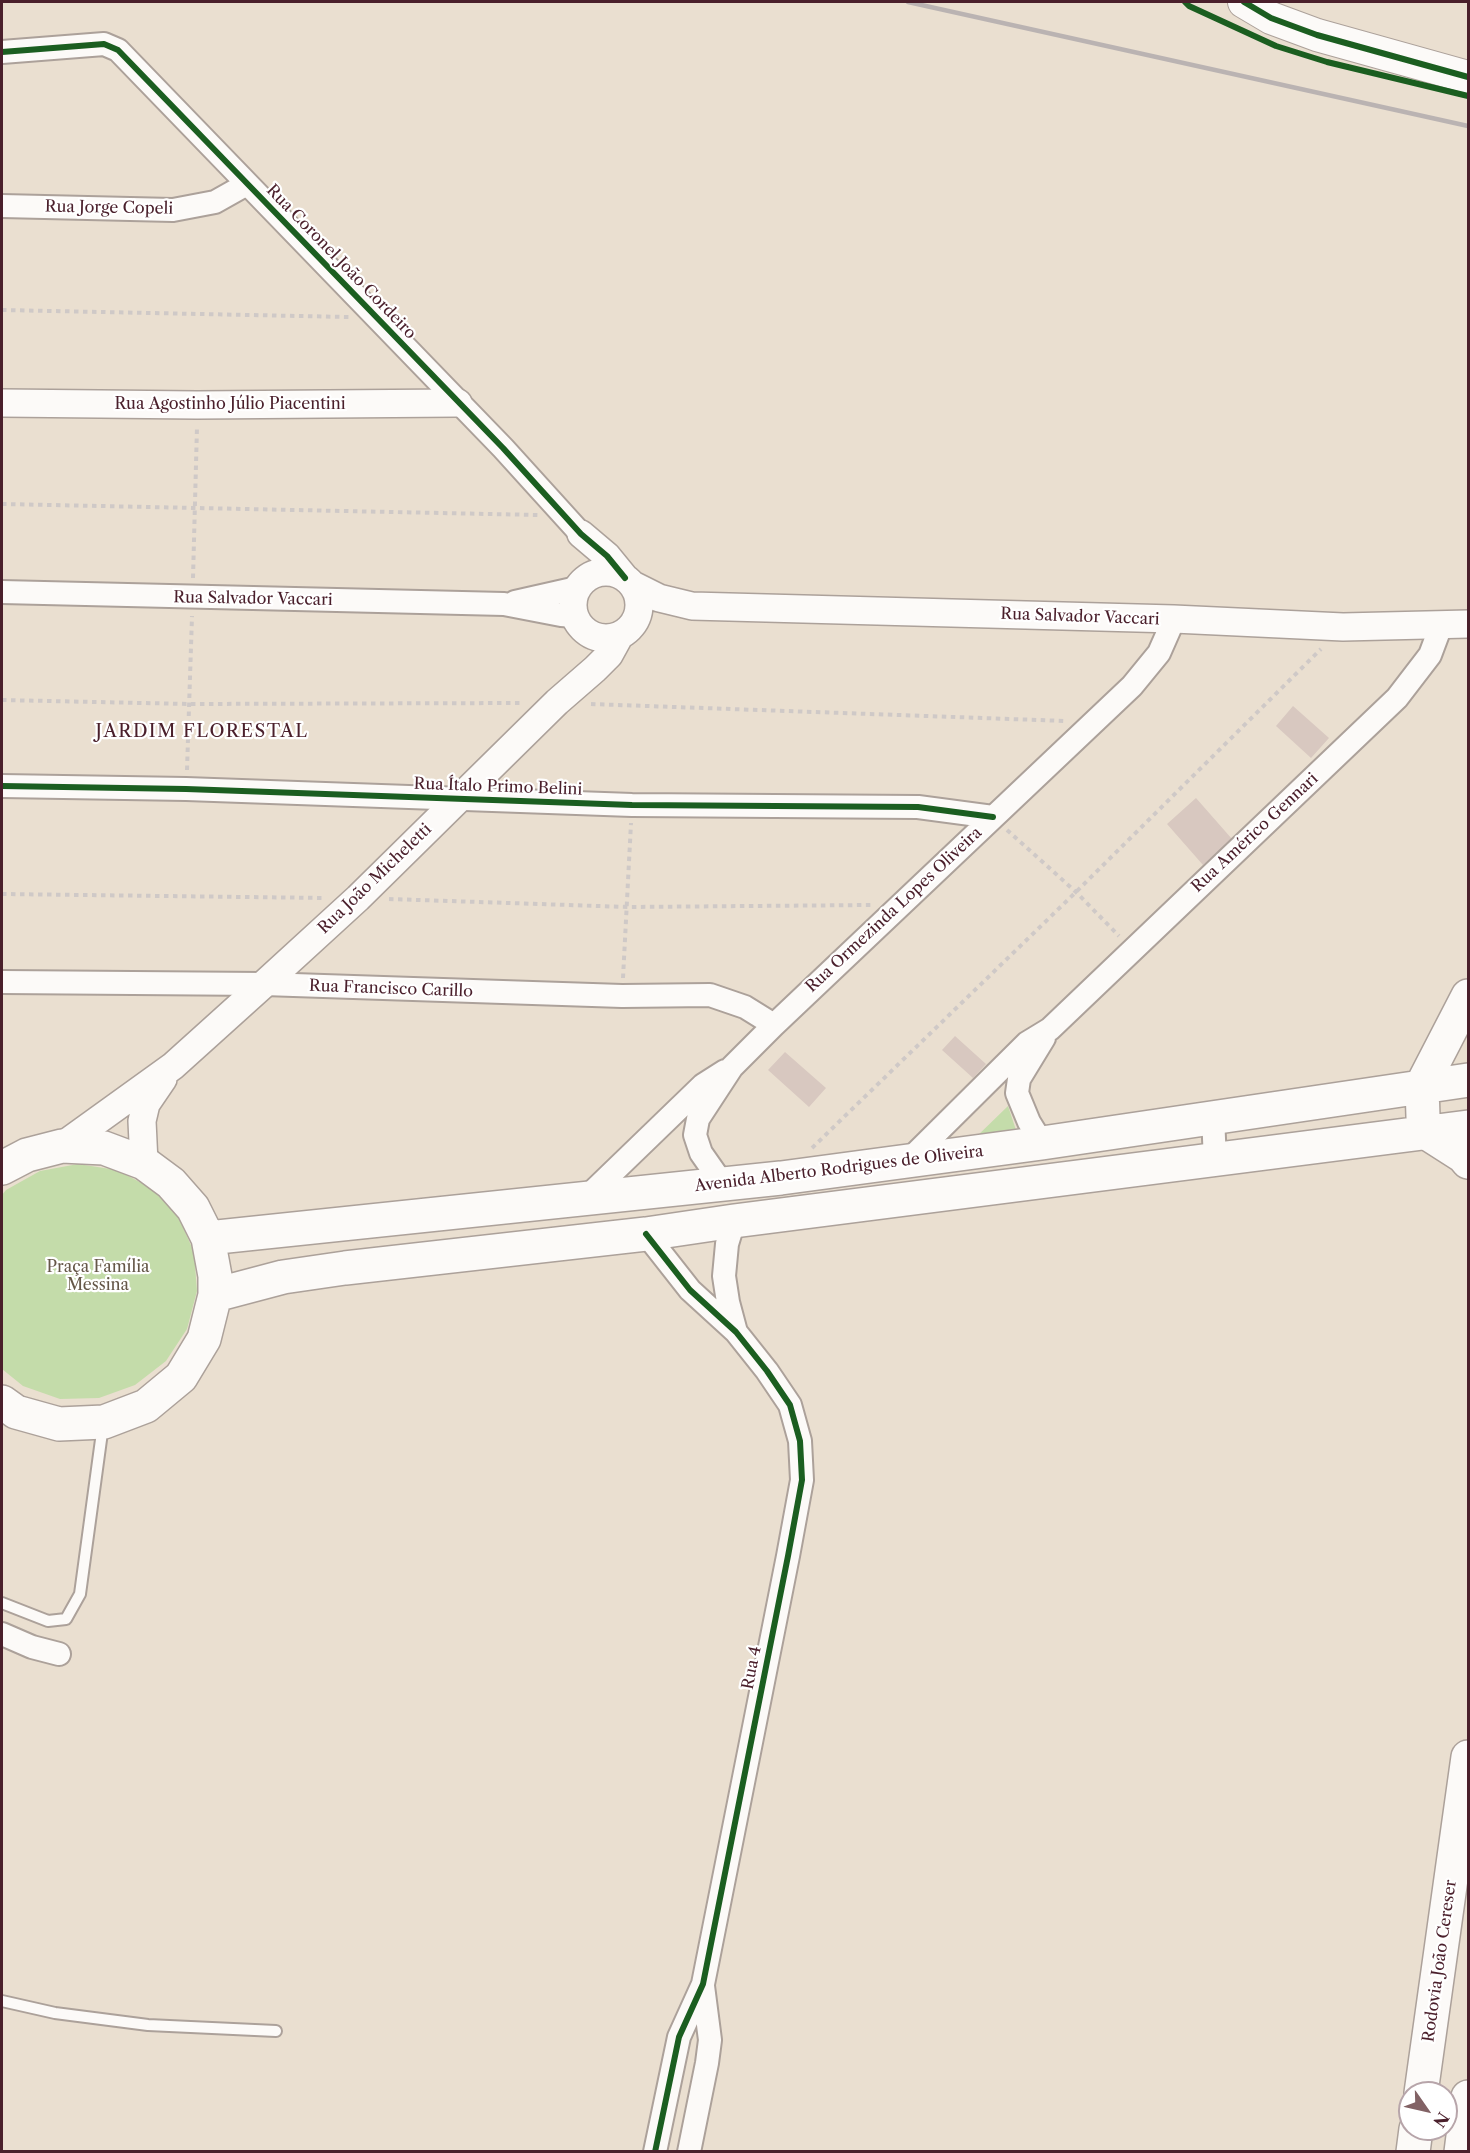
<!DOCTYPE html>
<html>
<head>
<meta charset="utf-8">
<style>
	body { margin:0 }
	#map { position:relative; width:1470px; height:2153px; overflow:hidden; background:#eadfd0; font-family:"Libre Caslon Text",serif }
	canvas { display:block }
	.frame { position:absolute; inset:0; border:3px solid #4a1f2b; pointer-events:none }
	.north { position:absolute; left:1398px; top:2081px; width:60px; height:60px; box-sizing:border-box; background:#fff; border:2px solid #b7a5aa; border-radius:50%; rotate:124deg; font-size:16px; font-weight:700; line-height:24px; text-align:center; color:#4a1f2b }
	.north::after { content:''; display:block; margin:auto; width:21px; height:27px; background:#826265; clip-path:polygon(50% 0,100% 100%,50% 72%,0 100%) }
</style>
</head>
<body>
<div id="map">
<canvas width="1470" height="2153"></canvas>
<div class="frame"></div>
<div class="north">N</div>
</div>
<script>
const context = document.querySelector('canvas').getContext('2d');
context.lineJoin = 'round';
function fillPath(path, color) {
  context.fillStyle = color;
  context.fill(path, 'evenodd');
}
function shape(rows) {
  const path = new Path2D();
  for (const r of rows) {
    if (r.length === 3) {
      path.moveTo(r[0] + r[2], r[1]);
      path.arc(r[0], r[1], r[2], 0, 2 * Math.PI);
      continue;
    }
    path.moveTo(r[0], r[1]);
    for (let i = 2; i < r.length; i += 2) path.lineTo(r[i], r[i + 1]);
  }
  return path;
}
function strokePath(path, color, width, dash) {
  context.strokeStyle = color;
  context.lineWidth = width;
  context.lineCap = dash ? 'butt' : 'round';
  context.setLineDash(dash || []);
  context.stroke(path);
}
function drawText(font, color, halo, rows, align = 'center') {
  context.font = font + ' "Libre Caslon Text",serif';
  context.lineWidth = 4.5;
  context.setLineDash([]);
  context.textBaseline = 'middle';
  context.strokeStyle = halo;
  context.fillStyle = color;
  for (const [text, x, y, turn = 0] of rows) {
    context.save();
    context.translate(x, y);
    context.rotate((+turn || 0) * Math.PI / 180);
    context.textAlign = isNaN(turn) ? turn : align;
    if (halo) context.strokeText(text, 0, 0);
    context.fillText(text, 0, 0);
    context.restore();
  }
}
const green = shape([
	[1008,1106,1016,1130,973,1140],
	[78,1164,117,1170,151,1188,178,1216,194,1252,197,1291,187,1329,166,1361,135,1385,99,1398,60,1399,23,1386,2,1369,2,1195,6,1190,40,1171]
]);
const building = shape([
	[1293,706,1329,738,1311,758,1276,726],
	[1196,798,1232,839,1203,865,1167,824],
	[955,1036,986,1064,973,1078,942,1050],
	[785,1052,826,1088,809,1107,768,1070]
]);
const path = shape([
	[2,310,349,317],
	[2,504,538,515],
	[193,578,197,427],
	[2,700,189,704,523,703],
	[591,704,1066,721],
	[187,770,192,616],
	[1007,830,1076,892,1119,936],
	[2,894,325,898],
	[389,899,628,907,871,905],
	[623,978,631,823],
	[812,1148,1076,892,1321,649]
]);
const service = shape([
	[2,1603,48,1621,66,1619,80,1594,103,1425],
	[2,2001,55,2013,148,2025,276,2031]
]);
const minor = shape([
	[2,52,104,44,118,50,503,448,581,534],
	[2,206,173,210,215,202,247,184],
	[2,592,504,604,561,615,575,616],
	[515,602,577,588],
	[2,786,186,789,632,805,918,807,993,817],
	[2,982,264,984,622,996,710,995,745,1007,774,1025],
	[1213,1117,1215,1160],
	[1042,1143,1029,1122,1017,1093,1019,1079,1044,1038],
	[909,1160,1027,1043,1050,1029,1397,698,1430,655,1442,623],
	[722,1183,701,1153,695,1135,698,1119,732,1067,774,1025,1132,686,1159,653,1174,619],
	[584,1200,703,1085,725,1071],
	[734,1221,727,1244,724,1276,728,1302,736,1332],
	[646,1234,690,1290,736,1332,767,1371,790,1405,800,1441,802,1480,788,1556,703,1984,679,2037,655,2152],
	[2,1634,32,1647,59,1654],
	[689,2152,707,2063,710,2040,703,1986]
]);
const tertiary = shape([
	[2,403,197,405,458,403],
	[581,534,607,556,625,578],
	[606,605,33],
	[633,585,659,598,692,606,1174,619,1343,627,1468,624],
	[62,1146,173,1066,264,984,358,898,557,702,595,669,609,655,620,635],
	[144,1163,142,1121,146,1104,163,1079]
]);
const secondary = shape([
	[1244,2,1271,18,1317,35,1468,77]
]);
const primary = shape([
	[1427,1133,1423,1117,1422,1085,1468,996],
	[2,1168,27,1155,62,1146,104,1148,144,1163,171,1183,193,1208,208,1238,215,1276,215,1295,204,1339,181,1377,146,1406,104,1422,59,1424,16,1412,2,1402],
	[208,1238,781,1178,1042,1143,1468,1080],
	[215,1295,283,1277,345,1268,646,1234,734,1221,1468,1127]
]);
const motorway = shape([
	[1427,1133,1463,1156,1468,1162],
	[1421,2093,1468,1757],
	[1413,2152,1416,2129],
	[1461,2152,1468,2097]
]);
const rail = shape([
	[908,2,1468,126]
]);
const cycleway = shape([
	[1185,2,1189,6,1276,46,1327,62,1468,96],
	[1244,2,1271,18,1317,35,1468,77],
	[2,52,104,44,118,50,503,448,581,534,607,556,625,578],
	[2,786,186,789,632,805,918,807,993,817],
	[646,1234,690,1290,736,1332,767,1371,790,1405,800,1441,802,1480,788,1556,703,1984,679,2037,655,2152]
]);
const streetNames = [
	["Rua Jorge Copeli",109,208,1],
	["Rua Coronel João Cordeiro",341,262,46],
	["Rua Agostinho Júlio Piacentini",230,404],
	["Rua Salvador Vaccari",253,599,1],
	["Rua Salvador Vaccari",1080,617,2],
	["Rua Ítalo Primo Belini",498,787,2],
	["Rua Américo Gennari",1255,833,-43],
	["Rua João Micheletti",375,879,-44],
	["Rua Ormezinda Lopes Oliveira",894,910,-43],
	["Rua Francisco Carillo",391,989,2],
	["Avenida Alberto Rodrigues de Oliveira",839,1169,-7],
	["Rua 4",752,1668,-79],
	["Rodovia João Cereser",1440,1961,-82]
];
const parkNames = [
	["Praça Família",98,1267],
	["Messina",98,1285]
];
const neighbourhoodNames = [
	["JARDIM FLORESTAL",202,732]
];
fillPath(green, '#c4dcaa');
fillPath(building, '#d8c8c0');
strokePath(service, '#aca19a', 14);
strokePath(minor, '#aca19a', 26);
strokePath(tertiary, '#aca19a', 30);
strokePath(secondary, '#aca19a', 34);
strokePath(primary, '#aca19a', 36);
strokePath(motorway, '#aca19a', 36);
strokePath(path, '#cfc9c7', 4, [4.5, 4.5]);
strokePath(service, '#fcfaf8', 10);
strokePath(minor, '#fcfaf8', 22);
strokePath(tertiary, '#fcfaf8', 27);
strokePath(secondary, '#fcfaf8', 32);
strokePath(primary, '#fcfaf8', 33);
strokePath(motorway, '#fcfaf8', 33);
strokePath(rail, '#bab3b2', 4.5);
strokePath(cycleway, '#1b5e20', 6);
drawText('16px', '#4a1f2b', '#fff', streetNames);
drawText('16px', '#655748', '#fff', parkNames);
context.letterSpacing = '1.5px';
drawText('18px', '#4a1f2b', '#fff', neighbourhoodNames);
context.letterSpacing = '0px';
</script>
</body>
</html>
